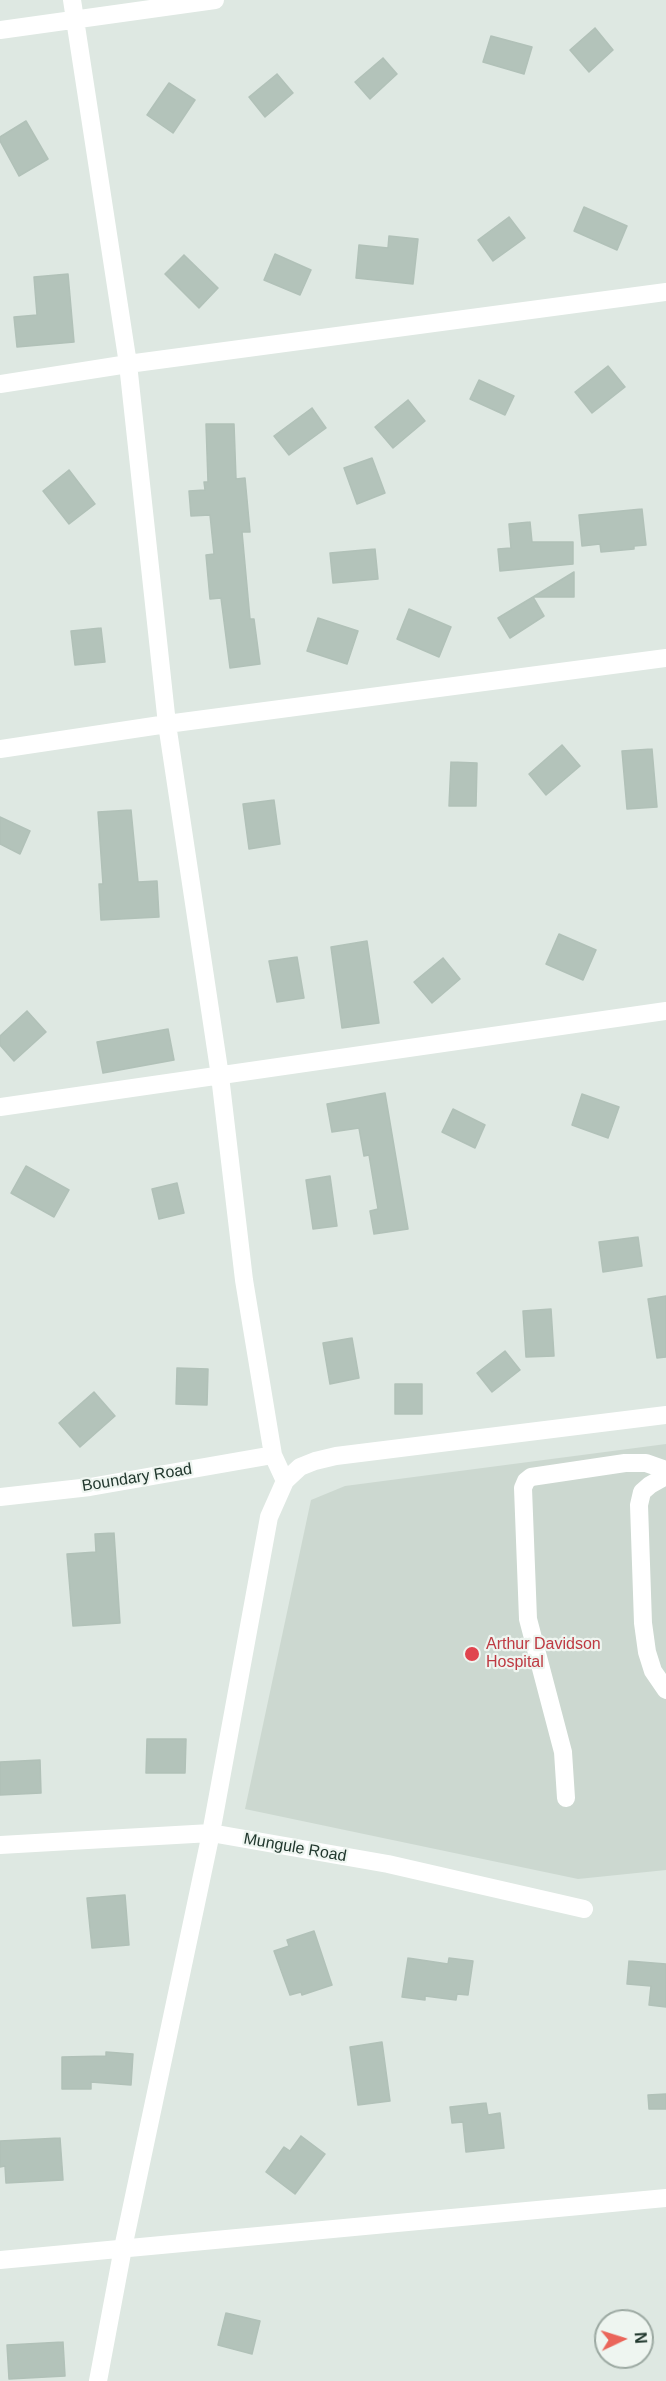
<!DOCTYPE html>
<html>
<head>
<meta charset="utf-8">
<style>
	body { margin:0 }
	#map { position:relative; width:666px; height:2381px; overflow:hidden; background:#dee8e2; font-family:Helvetica,sans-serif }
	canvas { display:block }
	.north { position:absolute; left:594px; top:2309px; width:60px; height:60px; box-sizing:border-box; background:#eef5f0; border:2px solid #9ca9a2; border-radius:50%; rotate:86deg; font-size:16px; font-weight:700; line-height:24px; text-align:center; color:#20372d }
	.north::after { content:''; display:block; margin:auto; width:21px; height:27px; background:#ea655a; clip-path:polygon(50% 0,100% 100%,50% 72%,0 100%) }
</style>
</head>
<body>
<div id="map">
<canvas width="666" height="2381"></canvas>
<div class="north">N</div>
</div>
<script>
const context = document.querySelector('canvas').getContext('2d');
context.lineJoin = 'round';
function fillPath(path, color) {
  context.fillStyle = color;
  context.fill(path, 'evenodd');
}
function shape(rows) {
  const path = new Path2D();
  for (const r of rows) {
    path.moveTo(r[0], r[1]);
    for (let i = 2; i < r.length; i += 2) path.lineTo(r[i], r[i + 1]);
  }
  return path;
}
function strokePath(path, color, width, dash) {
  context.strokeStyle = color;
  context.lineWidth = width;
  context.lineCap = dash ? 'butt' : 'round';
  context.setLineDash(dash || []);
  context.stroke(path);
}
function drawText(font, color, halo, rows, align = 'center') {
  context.font = font + ' Helvetica,sans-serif';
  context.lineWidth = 4.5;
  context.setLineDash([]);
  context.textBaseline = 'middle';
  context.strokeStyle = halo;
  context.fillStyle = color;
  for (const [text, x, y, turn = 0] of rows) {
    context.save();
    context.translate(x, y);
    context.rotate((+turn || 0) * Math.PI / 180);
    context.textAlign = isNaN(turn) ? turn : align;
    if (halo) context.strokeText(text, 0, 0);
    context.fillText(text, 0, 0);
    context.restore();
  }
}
const built = shape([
	[666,1444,666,1870,578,1879,245,1809,311,1500,345,1486]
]);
const building = shape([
	[595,28,613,50,589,72,570,50,595,28],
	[491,36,532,47,524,74,483,62,491,36],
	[383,58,397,74,370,99,355,82,383,58],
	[277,74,293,93,265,117,249,97,277,74],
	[169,83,195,100,173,133,147,115,169,83],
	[26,121,48,159,19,176,0,141,0,137,26,121],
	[584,207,627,226,617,250,574,231,584,207],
	[509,217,525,238,493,261,478,240,509,217],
	[389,236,418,239,413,284,356,278,359,245,388,248,389,236],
	[275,254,311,270,300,295,264,280,275,254],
	[184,255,218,288,199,308,165,274,184,255],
	[68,274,74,342,17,347,14,317,37,315,34,277,68,274],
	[608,366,625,387,592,413,575,392,608,366],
	[479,380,514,396,505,415,470,399,479,380],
	[408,400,425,421,393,448,375,427,408,400],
	[312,408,326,428,289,455,274,436,312,408],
	[206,424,234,424,236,479,245,478,250,532,242,532,250,619,254,619,260,664,230,668,221,598,210,599,206,555,214,554,210,515,191,516,189,491,205,490,204,482,208,482,206,424],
	[372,458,385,493,357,504,344,468,372,458],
	[69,470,95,504,69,524,43,491,69,470],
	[642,509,646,545,634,546,634,549,601,552,600,544,582,546,579,515,642,509],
	[530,522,532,542,573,542,573,564,500,571,498,549,511,548,509,524,530,522],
	[375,549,378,579,333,583,330,553,375,549],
	[574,572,574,597,533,597,574,572],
	[533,597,544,616,510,638,498,618,533,597],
	[409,609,451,627,439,657,397,639,409,609],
	[318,618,358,631,347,664,307,651,318,618],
	[101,628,105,662,75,665,71,631,101,628],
	[562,745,580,766,546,795,529,774,562,745],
	[652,749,657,807,627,809,622,751,652,749],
	[451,762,477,763,476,806,449,806,451,762],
	[274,800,280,844,249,849,243,804,274,800],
	[131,810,138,882,157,881,159,917,101,920,99,884,103,884,98,812,131,810],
	[0,817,30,831,20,854,0,844,0,817],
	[559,934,596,950,583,980,546,964,559,934],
	[367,941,379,1023,342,1028,331,947,367,941],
	[297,957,304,998,277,1002,269,961,297,957],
	[443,958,460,979,432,1003,414,982,443,958],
	[27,1011,46,1032,14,1061,0,1045,0,1036,27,1011],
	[168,1029,174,1060,103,1073,97,1042,168,1029],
	[385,1093,408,1229,374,1234,370,1211,378,1209,369,1155,364,1156,359,1128,332,1132,327,1104,385,1093],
	[582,1094,619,1107,608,1138,572,1125,582,1094],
	[453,1109,485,1125,475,1148,442,1132,453,1109],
	[26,1166,69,1190,54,1217,11,1193,26,1166],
	[330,1176,337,1226,313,1229,306,1180,330,1176],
	[177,1183,184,1213,159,1219,152,1189,177,1183],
	[638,1237,642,1266,603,1272,599,1242,638,1237],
	[666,1296,666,1357,657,1358,648,1299,666,1296],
	[551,1309,554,1356,526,1357,523,1311,551,1309],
	[352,1338,359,1378,330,1384,323,1343,352,1338],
	[505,1351,520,1370,492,1392,477,1373,505,1351],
	[177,1368,208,1369,207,1405,176,1404,177,1368],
	[395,1384,422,1384,422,1414,395,1414,395,1384],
	[94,1392,115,1416,80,1447,59,1423,94,1392],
	[114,1533,120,1623,73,1626,67,1554,96,1552,95,1534,114,1533],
	[147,1739,186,1739,185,1773,146,1773,147,1739],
	[40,1760,41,1793,0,1795,0,1762,40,1760],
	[125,1895,129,1945,92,1948,87,1898,125,1895],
	[314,1931,332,1985,302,1995,301,1992,290,1995,274,1951,289,1946,287,1940,314,1931],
	[408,1958,448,1964,449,1958,473,1961,468,1995,457,1994,456,2000,425,1996,425,2000,402,1997,408,1958],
	[629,1961,666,1964,666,2007,649,2005,651,1986,627,1984,629,1961],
	[382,2042,390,2101,358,2105,350,2047,382,2042],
	[106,2052,133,2054,131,2085,91,2082,91,2089,62,2089,62,2057,106,2056,106,2052],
	[666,2094,666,2109,649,2109,648,2095,666,2094],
	[486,2103,488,2115,500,2113,504,2148,466,2152,463,2122,452,2123,450,2107,486,2103],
	[301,2136,325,2154,295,2194,266,2172,284,2147,290,2151,301,2136],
	[60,2138,63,2180,6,2183,5,2166,0,2167,0,2141,60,2138],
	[226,2313,260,2321,252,2354,218,2345,226,2313],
	[63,2342,65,2376,9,2379,7,2345,63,2342]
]);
const minor = shape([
	[72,0,128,364,167,724,220,1076,244,1280,273,1455,285,1481],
	[0,30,215,0],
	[0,384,128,364,666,292],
	[0,749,167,724,666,658],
	[0,1107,666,1011],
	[666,1476,650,1485,642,1492,639,1505,643,1623,647,1652,653,1671,666,1690],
	[0,1497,90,1487,273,1455],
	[566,1798,563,1752,528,1619,523,1488,526,1481,531,1477,625,1463,646,1463,666,1470],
	[0,1845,211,1833,388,1864,584,1909],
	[0,2260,666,2198],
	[98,2381,123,2248,211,1833,269,1517,285,1481,300,1467,315,1461,336,1456,666,1415]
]);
const markers = [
	[472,1654,8,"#e0444e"]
];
const streetNames = [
	["Boundary Road",137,1478,-9],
	["Mungule Road",295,1848,10]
];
const healthNames = [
	["Arthur Davidson",486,1645],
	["Hospital",486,1663]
];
fillPath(built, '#ccd8d0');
fillPath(building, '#b3c3ba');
strokePath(building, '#b1c1b8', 1.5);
strokePath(minor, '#fff', 18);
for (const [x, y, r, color] of markers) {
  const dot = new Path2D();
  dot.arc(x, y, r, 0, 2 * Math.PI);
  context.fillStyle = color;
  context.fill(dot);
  strokePath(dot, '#eef5f0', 2);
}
drawText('16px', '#20372d', '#eef5f0', streetNames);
drawText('16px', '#be3a42', '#eef5f0', healthNames, 'left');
</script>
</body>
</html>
